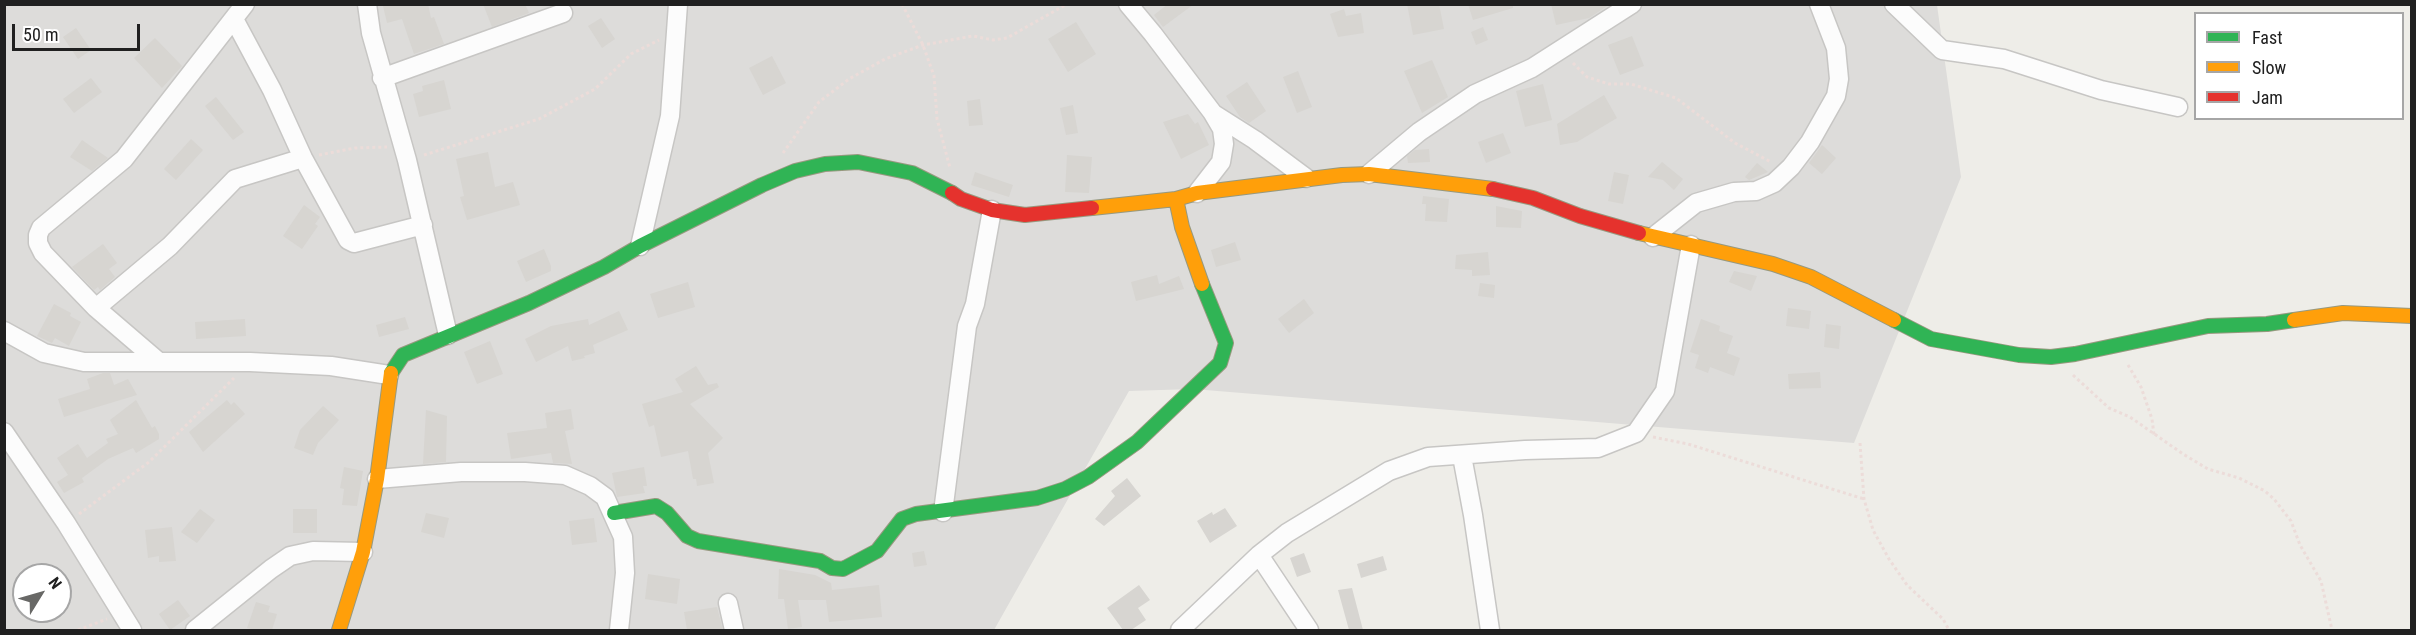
<!DOCTYPE html>
<html>
<head>
<meta charset="utf-8">
<style>
	body { margin:0 }
	#map { position:relative; width:2416px; height:635px; overflow:hidden; background:#eeede8; font-family:"Roboto Condensed",sans-serif }
	canvas { display:block }
	.frame { position:absolute; inset:0; border:6px solid #202020; pointer-events:none }
	.legend { position:absolute; left:2194px; top:12px; width:210px; height:108px; box-sizing:border-box; background:#fff; border:2px solid #a6a6a6; margin:0; padding:8px 10px; list-style:none; font-size:18px; color:#202020 }
	.legend li { display:flex; align-items:center; gap:12px; height:30px }
	.legend b { width:30px; border:2px solid #a6a6a6 }
	.north { position:absolute; left:12px; top:563px; width:60px; height:60px; box-sizing:border-box; background:#fff; border:2px solid #a6a6a6; border-radius:50%; rotate:53deg; font-size:16px; font-weight:700; line-height:24px; text-align:center; color:#202020 }
	.north::after { content:''; display:block; margin:auto; width:21px; height:27px; background:#686866; clip-path:polygon(50% 0,100% 100%,50% 72%,0 100%) }
	.scale { position:absolute; left:12px; top:24px; width:128px; height:27px; box-sizing:border-box; border:3px solid #202020; border-top:0; padding-left:8px; font-size:18px; line-height:21px; white-space:nowrap; color:#202020; -webkit-text-stroke:4px #fff; paint-order:stroke }
</style>
</head>
<body>
<div id="map">
<canvas width="2416" height="635"></canvas>
<div class="frame"></div>
<ul class="legend">
<li><b style="height:8px;background:#30b455"></b>Fast</li>
<li><b style="height:8px;background:#ff9f0a"></b>Slow</li>
<li><b style="height:8px;background:#e5322d"></b>Jam</li>
</ul>
<div class="north">N</div>
<div class="scale">50 m</div>
</div>
<script>
const context = document.querySelector('canvas').getContext('2d');
context.lineJoin = 'round';
function fillPath(path, color) {
  context.fillStyle = color;
  context.fill(path, 'evenodd');
}
function shape(rows) {
  const path = new Path2D();
  for (const r of rows) {
    path.moveTo(r[0], r[1]);
    for (let i = 2; i < r.length; i += 2) path.lineTo(r[i], r[i + 1]);
  }
  return path;
}
function strokePath(path, color, width, dash) {
  context.strokeStyle = color;
  context.lineWidth = width;
  context.lineCap = dash ? 'butt' : 'round';
  context.setLineDash(dash || []);
  context.stroke(path);
}
const residential = shape([
	[4,5,1937,5,1961,177,1854,443,1193,389,1129,391,994,630,5,630],
	[24,575,60,575,60,611,24,611]
]);
const building = shape([
	[391,4,428,4,431,18,434,17,444,44,414,54,402,19,387,23,383,6],
	[483,4,525,4,529,13,492,27],
	[1168,4,1194,4,1163,27,1154,15],
	[1407,4,1439,4,1444,29,1413,35],
	[1468,4,1513,4,1513,8,1473,20],
	[1551,4,1610,4,1589,18,1556,25],
	[1344,9,1346,16,1361,13,1364,33,1338,37,1330,14],
	[601,18,615,39,602,48,588,26],
	[1076,22,1096,54,1068,72,1048,39],
	[1483,27,1488,40,1476,45,1471,32],
	[76,28,91,50,78,59,63,37],
	[1632,36,1644,66,1620,75,1608,45],
	[155,38,182,66,162,88,134,58],
	[772,56,786,83,763,95,749,68],
	[1432,60,1448,97,1422,113,1404,71],
	[1298,71,1312,107,1297,113,1283,77],
	[91,78,102,92,74,113,63,99],
	[444,80,451,109,419,117,413,94,423,91,422,86],
	[1247,82,1266,111,1249,123,1240,117,1226,96],
	[1543,84,1552,120,1525,127,1516,91],
	[1604,95,1617,118,1577,142,1560,145,1557,124],
	[216,97,244,132,233,140,205,106],
	[980,99,983,125,969,126,967,101],
	[1073,105,1078,133,1066,135,1060,108],
	[1188,114,1195,124,1198,122,1209,145,1181,159,1163,122],
	[1503,133,1511,153,1486,163,1478,142],
	[191,139,203,150,176,180,164,169],
	[82,140,108,158,92,171,70,157],
	[1822,145,1836,158,1822,174,1809,163],
	[1429,149,1430,162,1408,163,1407,156,1415,150],
	[488,152,495,187,513,182,520,205,467,220,460,197,464,196,456,159],
	[1067,155,1092,157,1089,193,1065,192],
	[1662,162,1683,179,1674,190,1663,180,1648,177],
	[1757,163,1768,172,1749,180,1745,177],
	[975,172,1013,185,1009,197,971,185],
	[1614,172,1629,175,1623,204,1608,201],
	[1423,196,1449,199,1447,222,1425,221,1426,204,1422,204],
	[304,205,320,217,315,224,318,226,302,249,283,236],
	[1496,206,1522,211,1521,228,1496,227],
	[1235,242,1241,260,1216,267,1211,250],
	[103,244,117,263,109,269,115,277,100,290,98,287,94,290,72,267],
	[544,249,551,266,551,271,526,282,517,261],
	[1488,252,1490,275,1472,276,1472,270,1455,269,1456,255],
	[1734,271,1757,276,1751,291,1729,282],
	[1157,275,1159,284,1179,276,1184,289,1136,301,1131,282],
	[688,282,695,307,658,318,650,294],
	[1480,283,1495,285,1494,298,1478,296],
	[1304,299,1314,313,1289,333,1278,319],
	[54,304,71,313,70,316,81,322,69,346,55,338,52,343,37,336],
	[1788,308,1811,311,1809,329,1786,326],
	[619,311,628,330,593,345,595,353,584,356,585,358,572,361,568,346,536,362,525,339,551,326,588,319,589,325],
	[405,317,409,329,379,337,376,325],
	[245,319,246,336,196,339,195,322],
	[1701,319,1720,326,1719,331,1733,336,1727,353,1740,358,1734,376,1710,367,1708,373,1695,368,1699,355,1690,352],
	[1826,324,1841,326,1839,349,1824,347],
	[490,341,503,374,477,384,464,352],
	[696,366,708,385,717,383,719,387,690,404,723,438,708,453,714,483,697,486,696,479,693,479,688,451,661,457,654,425,649,427,642,404,683,392,675,379],
	[1820,372,1821,388,1789,389,1788,374],
	[103,373,110,373,114,385,128,379,137,395,64,417,58,399,90,389,87,379],
	[136,400,152,428,155,426,159,434,159,439,136,453,133,448,108,459,82,478,84,482,64,493,57,482,68,475,57,458,78,444,87,458,108,443,106,439,118,434,110,420],
	[227,400,231,405,234,402,245,414,203,452,189,432],
	[323,406,339,420,318,443,313,455,294,448,300,430],
	[571,409,574,429,565,431,572,464,553,463,551,453,511,459,507,433,547,428,545,413],
	[426,410,447,416,446,462,423,464],
	[344,467,363,471,357,506,342,505,344,489,340,488],
	[644,467,647,486,643,486,645,493,617,497,612,473],
	[1127,478,1141,496,1104,526,1095,519,1115,496,1111,491],
	[1225,508,1237,526,1210,543,1197,521,1212,512,1213,515],
	[200,509,215,520,197,543,181,532],
	[293,509,317,509,317,533,293,533],
	[426,513,449,518,444,538,421,532],
	[594,518,597,542,572,545,569,521],
	[172,527,176,561,159,562,159,556,148,558,145,530],
	[924,551,927,565,914,567,912,553],
	[1304,553,1311,572,1297,577,1290,558],
	[1383,556,1387,570,1361,578,1357,564],
	[779,569,815,575,831,583,832,590,879,585,882,617,829,622,826,600,798,600,802,627,788,629,784,599,778,599],
	[648,574,680,579,677,604,645,599],
	[1139,585,1150,600,1138,608,1146,620,1131,630,1123,630,1107,608],
	[1352,588,1363,630,1349,630,1338,590],
	[178,600,190,616,170,630,159,614],
	[256,602,270,606,268,612,277,614,272,630,256,630,247,628],
	[717,607,723,630,687,630,684,612]
]);
const path = shape([
	[902,4,923,45,934,76,937,119,950,168],
	[1573,63,1587,77,1609,84,1631,84,1676,98,1735,143,1771,162],
	[783,153,819,102,849,79,885,59,923,45,973,36,993,40,1007,38,1067,4],
	[319,155,355,148,387,147],
	[424,155,539,119,595,89,631,54,659,40],
	[2128,365,2141,387,2152,419,2154,435],
	[2073,375,2109,408,2130,417,2183,454,2208,469,2239,478,2265,491,2274,499,2291,521,2300,545,2321,581,2332,630],
	[1653,437,1688,444,1864,499],
	[1860,443,1864,499,1873,530,1889,559,1907,585,1943,619,1949,630],
	[79,514,149,462,234,378],
	[78,630,107,619]
]);
const street = shape([
	[367,4,371,33,407,160,448,335],
	[1128,4,1153,34,1212,112,1222,129,1224,144,1221,162,1197,193],
	[1894,4,1942,50,2004,59,2101,90,2178,107],
	[235,21,272,90,303,158,348,240,354,243,423,225],
	[382,78,563,13],
	[1214,114,1255,140,1306,178],
	[1369,174,1419,132,1475,94,1532,68,1632,4],
	[1653,237,1696,203,1734,192,1756,191,1774,183,1791,167,1810,142,1836,96,1839,79,1836,48,1819,4],
	[640,246,670,116,678,4],
	[96,308,170,246,235,179,303,158],
	[4,331,44,353,84,362,250,362,331,366,389,375],
	[159,362,96,308,43,253,38,243,38,235,41,228,124,159,245,4],
	[4,432,66,523,132,630],
	[1462,456,1473,515,1490,630],
	[377,479,461,472,525,472,565,475,590,486,605,497,623,537,625,573,619,630],
	[943,512,967,326,975,304,992,210],
	[1259,555,1309,630],
	[728,603,734,630],
	[195,630,271,569,290,556,313,551,363,552],
	[1180,630,1259,555,1287,533,1389,471,1428,457,1525,450,1598,448,1636,433,1665,391,1691,245]
]);
const fast = shape([
	[1894,320,1931,339,2019,355,2051,357,2075,354,2208,326,2267,324,2294,320],
	[391,373,403,355,529,303,604,267,640,246,762,185,795,171,825,164,858,162,912,173,952,193],
	[614,513,656,506,667,513,687,536,698,541,820,561,832,568,843,569,877,551,902,519,916,514,1037,498,1065,489,1088,477,1137,442,1220,363,1226,343,1202,284]
]);
const slow = shape([
	[1176,199,1182,227,1202,284],
	[1092,208,1176,199,1197,193,1342,175,1369,174,1493,189],
	[1639,233,1773,264,1811,277,1894,320],
	[2294,320,2343,313,2412,316],
	[339,630,363,552,377,479,391,373]
]);
const jam = shape([
	[1493,189,1533,198,1580,216,1639,233],
	[952,193,961,199,992,210,1025,215,1092,208]
]);
fillPath(residential, '#dddcda');
fillPath(building, '#d7d5d1');
strokePath(street, '#c7c6c4', 21);
strokePath(fast, '#97997f', 16);
strokePath(slow, '#97997f', 16);
strokePath(jam, '#97997f', 16);
strokePath(path, '#ecdcd9', 3, [3, 3]);
strokePath(street, '#fcfcfc', 18);
strokePath(fast, '#30b455', 14);
strokePath(slow, '#ff9f0a', 14);
strokePath(jam, '#e5322d', 14);
</script>
</body>
</html>
